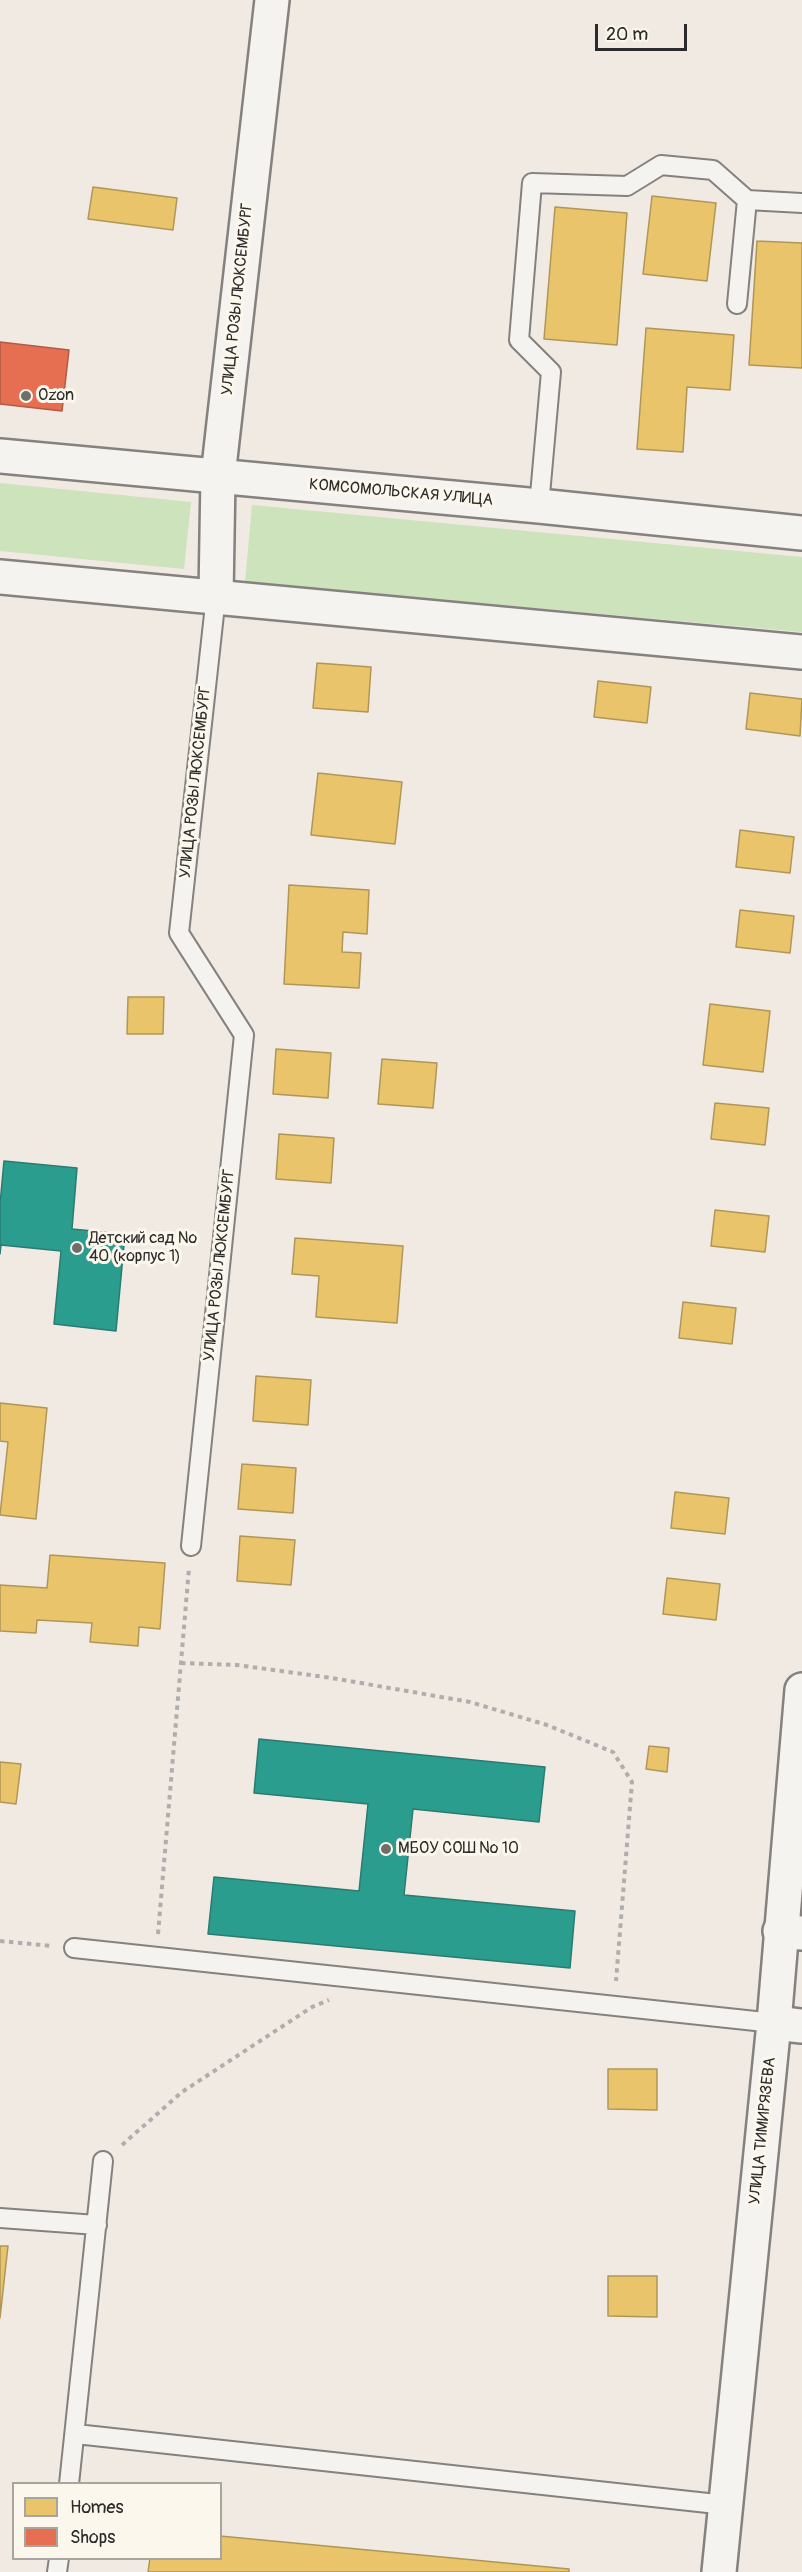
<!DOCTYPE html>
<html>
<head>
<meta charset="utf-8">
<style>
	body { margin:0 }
	#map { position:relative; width:802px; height:2572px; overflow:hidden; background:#f1eae3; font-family:Pangolin,sans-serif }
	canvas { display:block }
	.legend { position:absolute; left:12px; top:2482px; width:210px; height:78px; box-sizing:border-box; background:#fbf7ec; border:2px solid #a8a59f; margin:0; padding:8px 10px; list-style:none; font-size:18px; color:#2b2b2b }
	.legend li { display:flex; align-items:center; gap:12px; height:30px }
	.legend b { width:30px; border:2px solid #a8a59f }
	.scale { position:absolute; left:595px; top:24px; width:92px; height:27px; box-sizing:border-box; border:3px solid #2b2b2b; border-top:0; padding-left:8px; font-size:18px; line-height:21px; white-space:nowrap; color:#2b2b2b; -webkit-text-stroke:4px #fbf7ec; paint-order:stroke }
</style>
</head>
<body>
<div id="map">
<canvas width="802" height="2572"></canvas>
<ul class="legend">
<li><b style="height:16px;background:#e9c46a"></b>Homes</li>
<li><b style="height:16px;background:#e76f51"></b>Shops</li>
</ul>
<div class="scale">20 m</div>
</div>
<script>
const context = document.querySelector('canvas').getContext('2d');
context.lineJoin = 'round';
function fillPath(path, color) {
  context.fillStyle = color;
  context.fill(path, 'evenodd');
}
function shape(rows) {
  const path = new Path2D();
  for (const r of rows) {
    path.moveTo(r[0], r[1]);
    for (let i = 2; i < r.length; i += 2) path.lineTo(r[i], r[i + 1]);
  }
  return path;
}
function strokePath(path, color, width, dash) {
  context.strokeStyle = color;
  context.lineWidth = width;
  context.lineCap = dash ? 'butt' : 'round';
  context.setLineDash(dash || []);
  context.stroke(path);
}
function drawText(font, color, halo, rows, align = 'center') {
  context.font = font + ' Pangolin,sans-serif';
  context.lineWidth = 6;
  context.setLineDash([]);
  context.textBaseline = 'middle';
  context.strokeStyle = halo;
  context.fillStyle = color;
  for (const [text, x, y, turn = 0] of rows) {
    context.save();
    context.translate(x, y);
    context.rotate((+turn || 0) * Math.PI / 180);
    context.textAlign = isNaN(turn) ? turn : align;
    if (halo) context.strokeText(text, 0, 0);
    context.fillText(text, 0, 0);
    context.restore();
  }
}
const green = shape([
	[0,483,191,502,184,569,0,551],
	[252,505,802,557,802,632,245,582]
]);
const homes = shape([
	[93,187,177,198,173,230,88,219,93,187],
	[652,196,716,203,707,281,643,274,652,196],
	[555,207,627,213,617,345,544,339,555,207],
	[757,241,802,243,802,368,749,365,757,241],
	[646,328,734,335,730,390,687,387,683,452,637,449,646,328],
	[317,663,371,667,368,712,313,708,317,663],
	[598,681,651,687,647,723,594,717,598,681],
	[750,693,802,699,800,736,746,729,750,693],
	[318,773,402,782,395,844,311,835,318,773],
	[740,830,794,837,790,873,736,867,740,830],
	[289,885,369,890,367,934,343,932,342,952,361,953,359,988,284,984,289,885],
	[740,910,794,916,790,953,736,947,740,910],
	[128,997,164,997,163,1034,127,1034,128,997],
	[710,1004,770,1011,763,1072,703,1065,710,1004],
	[276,1049,331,1053,328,1098,273,1094,276,1049],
	[382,1059,437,1063,433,1108,378,1104,382,1059],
	[715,1103,769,1108,765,1145,711,1139,715,1103],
	[279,1134,334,1138,331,1183,276,1179,279,1134],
	[715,1210,769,1216,765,1252,711,1246,715,1210],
	[295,1238,403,1246,397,1323,316,1317,319,1276,292,1274,295,1238],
	[683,1302,736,1308,732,1344,679,1338,683,1302],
	[256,1376,311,1380,308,1425,253,1421,256,1376],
	[0,1403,47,1408,36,1519,0,1515,8,1442,0,1441,0,1403],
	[242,1464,296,1468,293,1513,238,1509,242,1464],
	[675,1492,729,1498,725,1534,671,1528,675,1492],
	[240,1536,295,1540,291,1585,237,1581,240,1536],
	[50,1555,165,1563,160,1629,139,1627,138,1646,90,1642,92,1623,37,1620,36,1633,0,1631,0,1585,47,1588,50,1555],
	[667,1578,720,1584,716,1620,663,1614,667,1578],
	[649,1746,669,1748,667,1772,646,1769,649,1746],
	[0,1762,21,1764,16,1804,0,1802,0,1762],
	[608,2069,657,2069,657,2110,608,2109,608,2069],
	[0,2246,8,2246,0,2318,0,2246],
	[608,2276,657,2276,657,2317,608,2316,608,2276],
	[220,2536,569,2569,569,2572,148,2572,150,2558,220,2558,220,2536]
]);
const shops = shape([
	[0,342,69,350,62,411,0,404,0,342]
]);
const schools = shape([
	[4,1161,77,1168,72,1229,125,1234,116,1331,54,1324,61,1251,1,1245,0,1254,0,1204,4,1161],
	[259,1739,545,1767,539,1822,413,1809,404,1895,575,1911,570,1968,208,1934,214,1877,359,1891,368,1804,254,1793,259,1739]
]);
const path = shape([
	[181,1663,237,1665,332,1678,470,1702,547,1725,613,1752,632,1782,616,1981],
	[158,1934,189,1568],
	[0,1941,52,1946],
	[122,2145,182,2092,312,2007,329,2000]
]);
const lane = shape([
	[737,304,747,200],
	[539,506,551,372,519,340,532,183,627,186,661,165,713,170,747,200,802,203],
	[191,1546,244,1035,179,933,216,596],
	[74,1948,774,2023],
	[0,2218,97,2225],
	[76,2434,726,2505],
	[69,2484,103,2161],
	[57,2572,59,2558]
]);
const street = shape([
	[216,596,218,476,272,0],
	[780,1931,802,1933],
	[774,2023,802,2026]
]);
const secondary = shape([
	[0,456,539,506,802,533],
	[0,577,802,652],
	[719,2572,774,2023,802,1690]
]);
const markers = [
	[26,396,6,"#706e6b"],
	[77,1248,6,"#706e6b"],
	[386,1849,6,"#706e6b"]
];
const streetNames = [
	["УЛИЦА РОЗЫ ЛЮКСЕМБУРГ",238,299,-84],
	["КОМСОМОЛЬСКАЯ УЛИЦА",401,493,5],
	["УЛИЦА РОЗЫ ЛЮКСЕМБУРГ",196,782,-84],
	["УЛИЦА РОЗЫ ЛЮКСЕМБУРГ",220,1265,-84],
	["УЛИЦА ТИМИРЯЗЕВА",763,2131,-84]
];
const poiNames = [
	["Ozon",38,396],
	["Детский сад №",89,1239],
	["40 (корпус 1)",89,1257],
	["МБОУ СОШ № 10",398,1849]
];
fillPath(green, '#cce3bc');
fillPath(homes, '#e9c46a');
strokePath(homes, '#b09657', 1.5);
fillPath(shops, '#e76f51');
strokePath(shops, '#af5b46', 1.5);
fillPath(schools, '#2a9d8f');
strokePath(schools, '#2a7b71', 1.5);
strokePath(lane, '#84817e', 22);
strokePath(street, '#84817e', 38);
strokePath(secondary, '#84817e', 38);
strokePath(path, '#b0aeac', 4, [4.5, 4.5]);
strokePath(lane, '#f5f3ef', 18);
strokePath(street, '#f5f3ef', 33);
strokePath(secondary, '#f5f3ef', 33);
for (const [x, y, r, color] of markers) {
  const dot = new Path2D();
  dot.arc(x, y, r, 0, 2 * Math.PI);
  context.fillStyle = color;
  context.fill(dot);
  strokePath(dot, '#fbf7ec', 2);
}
drawText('16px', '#2b2b2b', '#fbf7ec', streetNames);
drawText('16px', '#2b2b2b', '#fbf7ec', poiNames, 'left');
</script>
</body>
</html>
